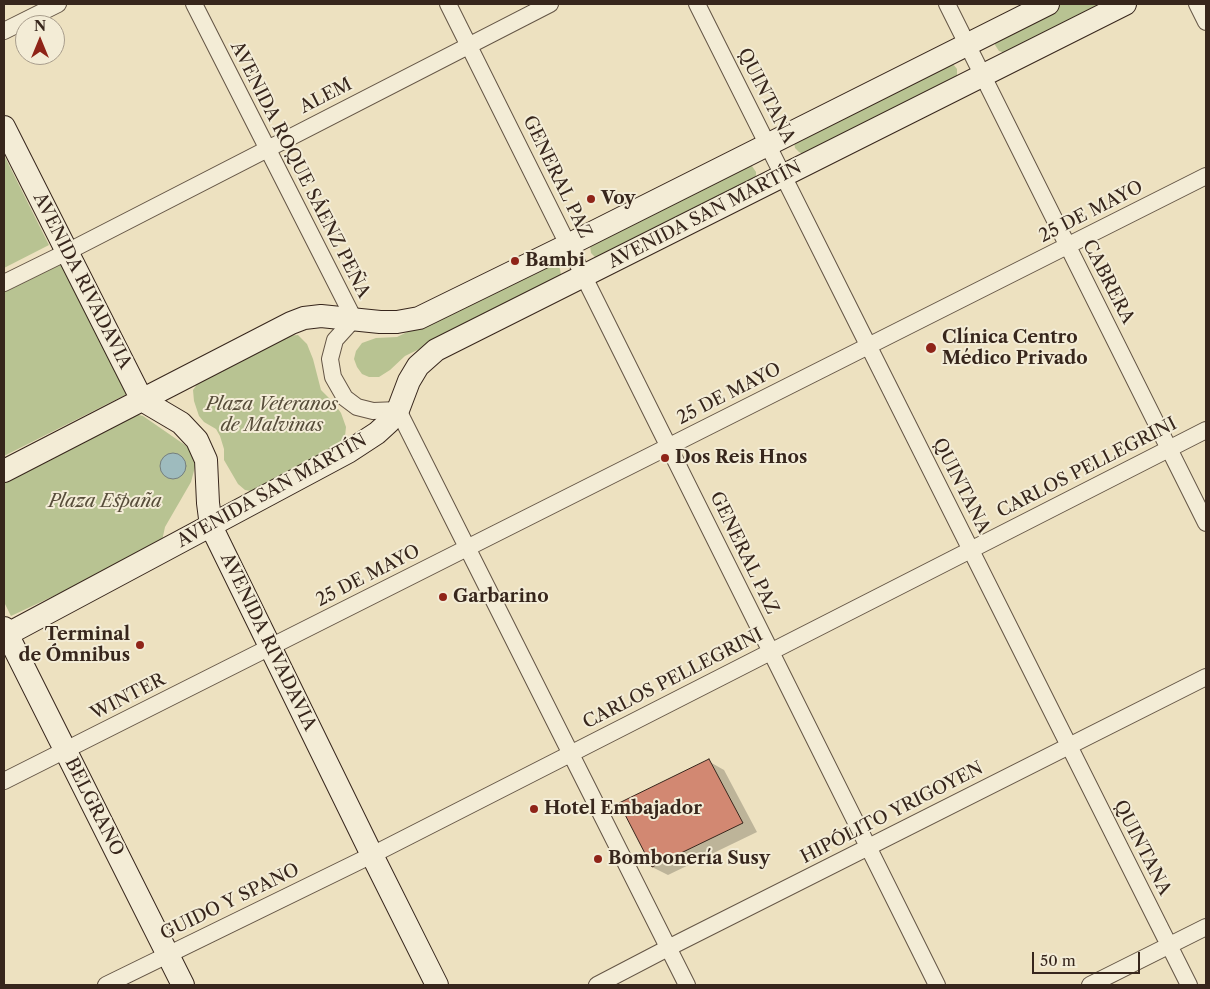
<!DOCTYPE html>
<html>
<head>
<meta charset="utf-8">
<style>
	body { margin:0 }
	#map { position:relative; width:1210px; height:989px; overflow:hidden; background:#ede1c0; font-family:"Libre Caslon Text",serif }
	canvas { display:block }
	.frame { position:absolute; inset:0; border:5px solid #37261c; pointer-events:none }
	.north { position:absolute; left:15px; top:15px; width:50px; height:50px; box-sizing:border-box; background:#f3ecd6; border:1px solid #a89d8c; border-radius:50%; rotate:0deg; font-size:14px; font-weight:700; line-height:20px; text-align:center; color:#37261c }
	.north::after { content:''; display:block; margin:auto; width:18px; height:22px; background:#8f2418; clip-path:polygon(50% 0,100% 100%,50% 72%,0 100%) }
	.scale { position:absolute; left:1032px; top:952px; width:108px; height:22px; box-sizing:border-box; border:2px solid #37261c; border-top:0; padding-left:6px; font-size:15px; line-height:18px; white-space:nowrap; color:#37261c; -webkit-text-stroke:4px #f3ecd6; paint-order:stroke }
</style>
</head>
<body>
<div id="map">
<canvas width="1210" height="989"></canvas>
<div class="frame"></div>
<div class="north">N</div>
<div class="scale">50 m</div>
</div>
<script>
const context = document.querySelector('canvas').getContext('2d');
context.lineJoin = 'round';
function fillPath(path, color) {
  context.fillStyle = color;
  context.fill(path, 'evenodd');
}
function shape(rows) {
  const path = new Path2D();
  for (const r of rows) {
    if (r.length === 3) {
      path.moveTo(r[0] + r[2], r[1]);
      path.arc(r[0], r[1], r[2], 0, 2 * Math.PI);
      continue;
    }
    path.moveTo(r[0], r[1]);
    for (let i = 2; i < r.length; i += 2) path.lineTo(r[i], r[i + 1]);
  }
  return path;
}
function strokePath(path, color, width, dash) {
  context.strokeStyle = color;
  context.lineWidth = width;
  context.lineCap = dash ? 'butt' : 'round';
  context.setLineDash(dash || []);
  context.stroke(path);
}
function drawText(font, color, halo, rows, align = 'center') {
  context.font = font + ' "Libre Caslon Text",serif';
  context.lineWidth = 4;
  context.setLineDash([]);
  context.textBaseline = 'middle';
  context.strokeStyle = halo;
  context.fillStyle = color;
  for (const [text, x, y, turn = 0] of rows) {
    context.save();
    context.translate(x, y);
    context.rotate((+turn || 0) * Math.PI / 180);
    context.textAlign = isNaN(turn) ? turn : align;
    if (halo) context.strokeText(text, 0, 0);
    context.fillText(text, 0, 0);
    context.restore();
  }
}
const green = shape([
	[1059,4,1105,4,1006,53,999,51,995,45,995,38,998,34],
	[953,64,957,69,957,76,805,155,799,152,795,148,794,142],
	[4,155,49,245,4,268],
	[747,165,752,166,756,172,756,179,596,258,591,253,590,246],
	[61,263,127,394,4,456,4,292],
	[552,263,557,265,560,269,561,275,553,284,405,356,390,370,379,377,369,377,362,374,357,367,354,359,356,351,362,343,376,338,397,337,545,264],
	[298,335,307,344,313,359,321,390,334,403,341,413,346,427,345,436,337,447,256,492,245,490,238,484,224,460,224,449,220,436,216,429,204,422,199,416,194,401,193,390,198,383,285,336],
	[135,414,143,416,185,445,192,452,196,463,191,482,165,527,162,541,158,547,11,616,4,602,4,482]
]);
const water = shape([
	[173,466,13]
]);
const shadow = shape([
	[708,761,724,770,757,832,668,875,652,867]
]);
const building = shape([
	[709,759,743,823,652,867,619,803,709,759]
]);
const street = shape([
	[194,4,354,319,335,340,330,359,333,377,345,398,357,407,373,411,398,410,687,985],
	[448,4,937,985],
	[697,4,1189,985],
	[947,4,1206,523],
	[1197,4,1206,22],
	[4,31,58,4],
	[4,283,67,252,550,4],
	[4,781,1206,176],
	[106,985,372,855,1206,430],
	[597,985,668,948,1206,677],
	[1090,985,1206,927]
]);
const secondary = shape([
	[4,127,142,400,181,423,197,440,206,460,208,503,211,526,372,855,437,985],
	[4,471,291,323,304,318,321,316,380,322,397,322,419,318,568,245,1048,4],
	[4,628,183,985],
	[4,636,348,452,377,433,389,422,398,410,409,381,418,366,436,350,1125,4]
]);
const markers = [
	[591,199,5,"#8f2418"],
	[515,261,5,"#8f2418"],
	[931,348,6,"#8f2418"],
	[665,458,5,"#8f2418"],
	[443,597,5,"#8f2418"],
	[140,645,5,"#8f2418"],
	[534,809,5,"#8f2418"],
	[598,859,5,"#8f2418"]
];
const streetNames = [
	["ALEM",326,96,-27],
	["QUINTANA",766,96,63],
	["AVENIDA ROQUE SÁENZ PEÑA",300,170,63],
	["GENERAL PAZ",557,177,64],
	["25 DE MAYO",1091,212,-27],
	["AVENIDA SAN MARTÍN",705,215,-27],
	["AVENIDA RIVADAVIA",82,281,63],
	["CABRERA",1108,282,63],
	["25 DE MAYO",729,394,-27],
	["CARLOS PELLEGRINI",1087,468,-27],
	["QUINTANA",961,486,63],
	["AVENIDA SAN MARTÍN",272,491,-29],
	["GENERAL PAZ",744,553,64],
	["25 DE MAYO",368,576,-27],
	["AVENIDA RIVADAVIA",268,642,64],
	["CARLOS PELLEGRINI",673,679,-27],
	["WINTER",128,697,-27],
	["BELGRANO",94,807,63],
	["HIPÓLITO YRIGOYEN",892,813,-27],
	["QUINTANA",1142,848,63],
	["GUIDO Y SPANO",230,902,-26]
];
const poiNames = [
	["Voy",601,199],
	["Bambi",525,261],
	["Clínica Centro",942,338],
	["Médico Privado",942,359],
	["Dos Reis Hnos",675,458],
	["Garbarino",453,597],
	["Terminal",130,635,"right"],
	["de Ómnibus",130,656,"right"],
	["Hotel Embajador",544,809],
	["Bombonería Susy",608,859]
];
const parkNames = [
	["Plaza Veteranos",272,405],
	["de Malvinas",272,426],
	["Plaza España",105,502]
];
fillPath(green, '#b8c392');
fillPath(water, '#9ebbbe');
strokePath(water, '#757f7d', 1);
fillPath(shadow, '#0003');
fillPath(building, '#d28872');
strokePath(building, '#37261c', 1);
strokePath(street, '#645545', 18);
strokePath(secondary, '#37261c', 24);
strokePath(street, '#f3ecd6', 16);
strokePath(secondary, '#f3ecd6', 22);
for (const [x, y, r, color] of markers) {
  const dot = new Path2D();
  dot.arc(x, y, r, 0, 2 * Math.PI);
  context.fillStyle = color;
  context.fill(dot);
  strokePath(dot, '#f3ecd6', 2);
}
drawText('18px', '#37261c', '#f3ecd6', streetNames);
drawText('bold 18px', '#37261c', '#f3ecd6', poiNames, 'left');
drawText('italic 18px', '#574d3a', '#f3ecd6', parkNames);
</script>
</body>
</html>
